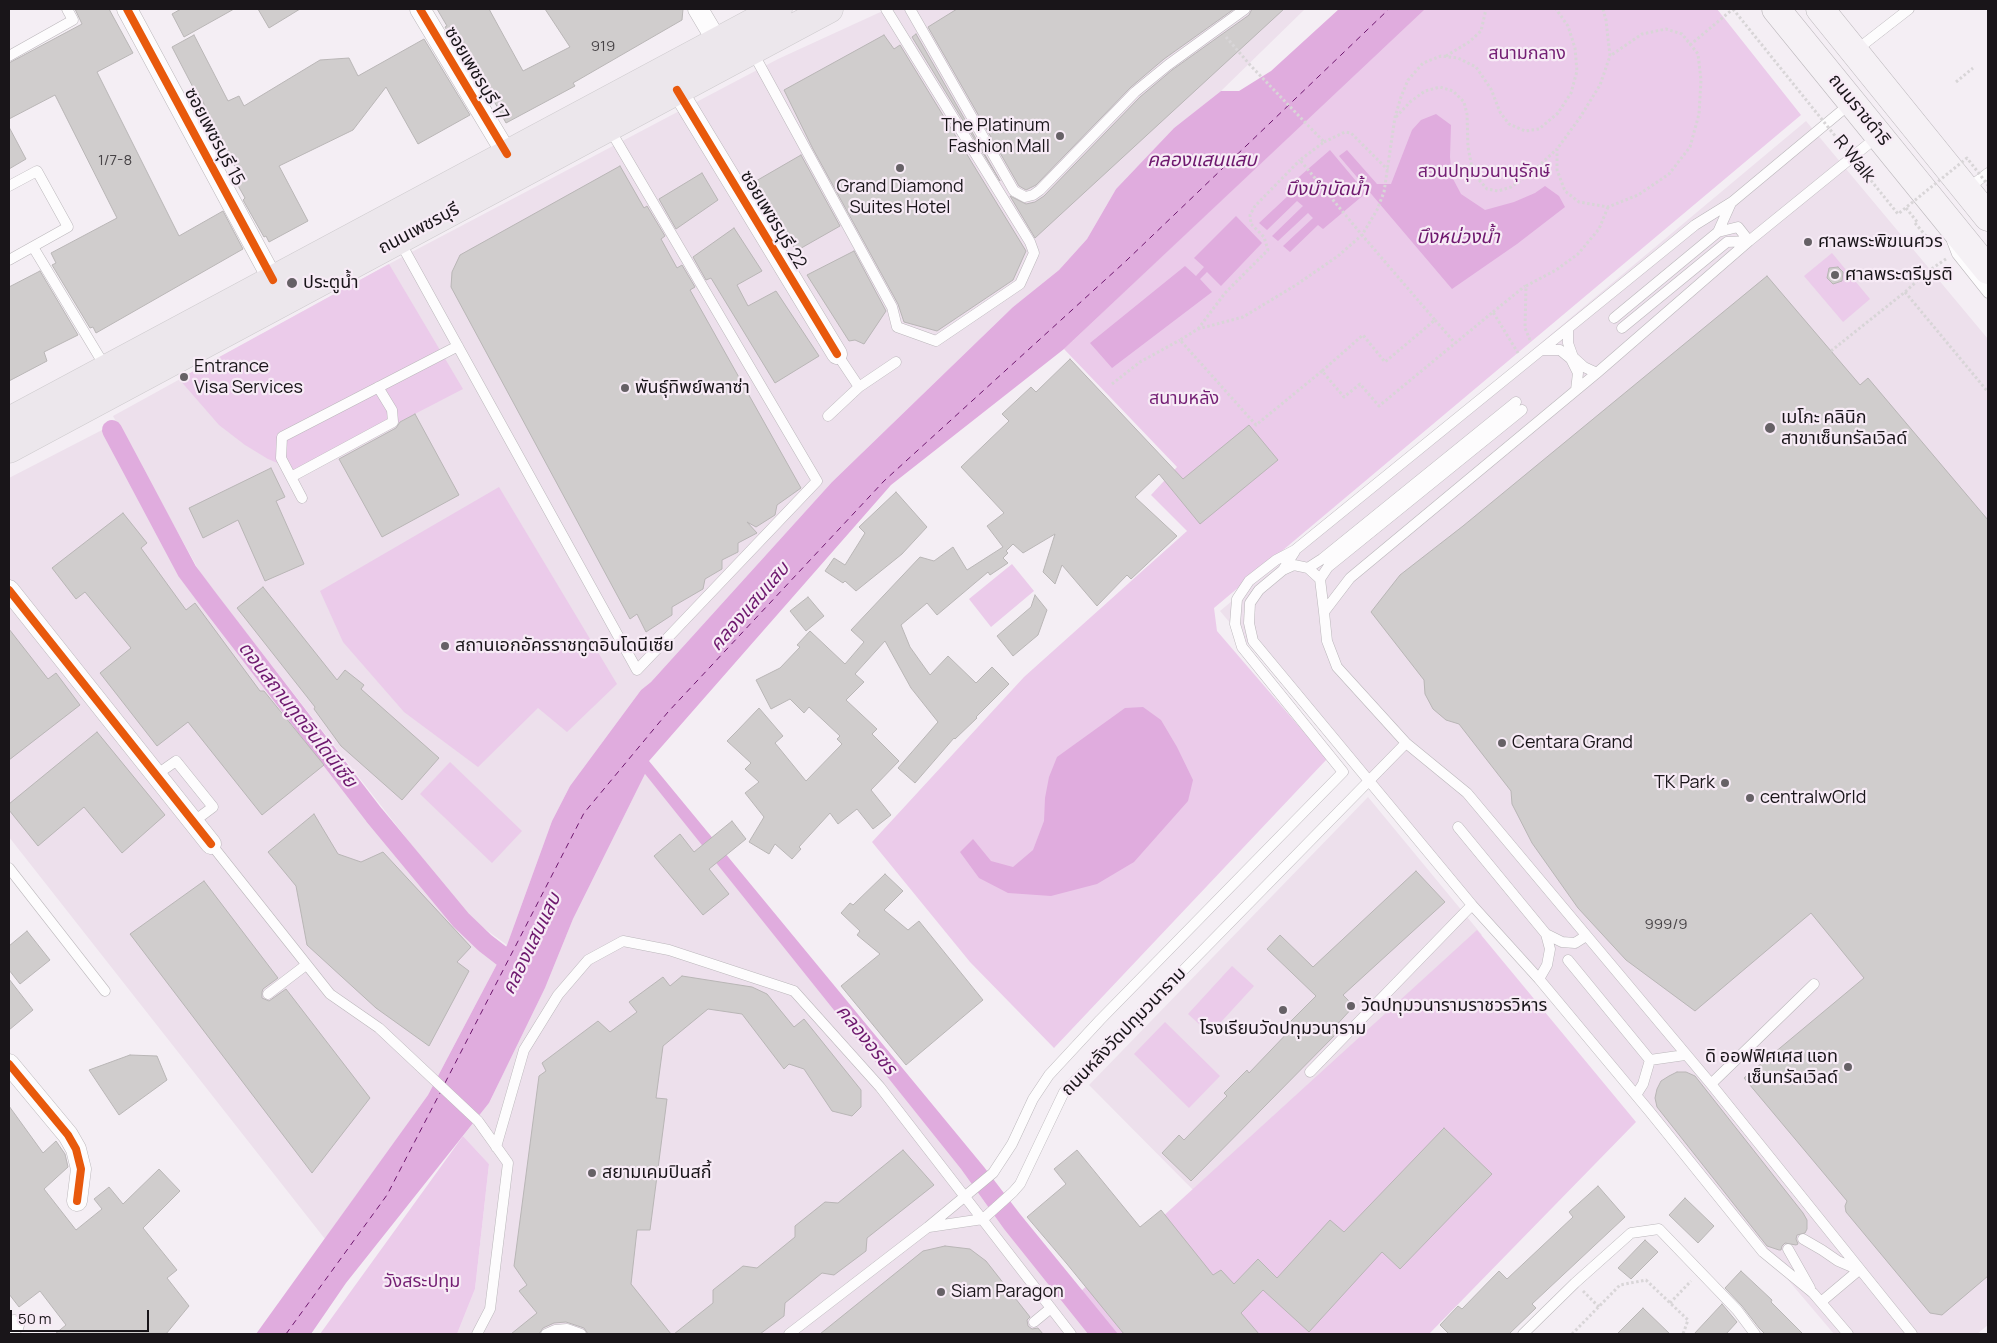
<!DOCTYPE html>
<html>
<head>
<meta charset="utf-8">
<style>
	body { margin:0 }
	#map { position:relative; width:1997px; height:1343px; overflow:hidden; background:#f4eef4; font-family:Manrope,sans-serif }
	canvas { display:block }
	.frame { position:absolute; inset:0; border:10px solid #191519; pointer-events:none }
	.scale { position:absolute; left:10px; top:1310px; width:139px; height:22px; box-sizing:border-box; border:2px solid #191519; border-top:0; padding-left:6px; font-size:15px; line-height:18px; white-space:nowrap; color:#191519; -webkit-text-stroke:4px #f7ebf6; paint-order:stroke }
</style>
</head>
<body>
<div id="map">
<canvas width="1997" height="1343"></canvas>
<div class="frame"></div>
<div class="scale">50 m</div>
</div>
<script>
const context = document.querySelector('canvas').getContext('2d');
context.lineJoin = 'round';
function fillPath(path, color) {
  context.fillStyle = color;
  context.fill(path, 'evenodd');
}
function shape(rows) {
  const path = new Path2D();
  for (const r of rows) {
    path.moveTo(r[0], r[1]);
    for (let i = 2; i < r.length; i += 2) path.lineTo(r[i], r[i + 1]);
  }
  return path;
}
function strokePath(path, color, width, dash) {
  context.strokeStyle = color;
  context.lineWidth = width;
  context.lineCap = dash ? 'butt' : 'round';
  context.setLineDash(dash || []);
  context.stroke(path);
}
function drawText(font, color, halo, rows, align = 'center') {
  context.font = font + ' Manrope,"Noto Sans Thai",sans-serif';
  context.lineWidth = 4.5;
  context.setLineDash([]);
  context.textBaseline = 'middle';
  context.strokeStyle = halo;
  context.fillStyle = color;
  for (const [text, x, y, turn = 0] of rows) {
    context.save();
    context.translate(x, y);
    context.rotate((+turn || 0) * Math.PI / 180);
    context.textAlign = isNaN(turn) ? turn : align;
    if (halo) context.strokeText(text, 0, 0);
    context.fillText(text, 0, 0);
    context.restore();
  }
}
const built = shape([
	[887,9,1305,9,1221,91,1174,128,1116,189,1087,239,1059,270,1013,307,832,482,651,682,641,690,570,786,552,821,507,945,467,916,202,576,113,416,389,264,778,59],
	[1806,121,1988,339,1988,1325,1977,1334,1834,1334,1220,611],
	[104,429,187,585,341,786,477,944,497,964,428,1095,325,1239,9,837,9,478],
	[645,774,961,1169,1004,1229,1088,1334,457,1334,475,1289,489,1164,463,1136,489,1103,545,988,573,919],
	[1368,797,1482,935,1204,1201,1089,1085]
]);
const green = shape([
	[1423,9,1717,9,1801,115,1214,608,1217,631,1327,759,1054,1048,970,962,872,842,1024,677,1187,531,1151,495,1177,467,1064,349],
	[1832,253,1870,299,1843,322,1804,276],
	[389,264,463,389,301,473,268,459,245,445,219,425,179,379],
	[499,487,617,684,567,732,538,708,478,767,404,712,343,642,320,591],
	[1012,564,1034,591,991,627,969,599],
	[450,762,522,831,492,863,420,794],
	[1477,930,1636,1122,1429,1334,1117,1334,1081,1291],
	[1232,966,1254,986,1210,1034,1188,1014],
	[1165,1022,1220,1076,1189,1108,1134,1054],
	[463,1136,489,1164,475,1289,457,1334,320,1334]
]);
const water = shape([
	[1339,9,1425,9,1064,349,891,485,649,761,984,1167,1020,1214,1118,1334,1088,1334,1004,1229,961,1169,645,774,573,919,545,988,489,1103,346,1283,311,1334,256,1334,428,1095,507,945,552,821,570,786,641,690,651,682,832,482,1013,307,1059,270,1087,239,1116,189,1174,128,1221,91,1239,91,1271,71],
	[1436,114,1451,125,1450,157,1452,177,1461,194,1485,210,1514,202,1535,193,1545,186,1559,196,1565,207,1517,244,1452,289,1339,156,1347,150,1377,184,1391,184,1412,130,1421,120],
	[1330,150,1366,193,1323,229,1318,225,1290,252,1283,246,1313,218,1308,213,1278,241,1272,236,1303,206,1297,201,1267,230,1259,223,1290,194,1285,189],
	[1236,216,1262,243,1221,286,1207,272,1200,279,1212,292,1112,368,1090,343,1185,266,1196,276,1204,267,1194,258],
	[1143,707,1161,720,1177,747,1193,780,1188,801,1134,862,1097,884,1051,896,1008,893,979,878,960,852,973,839,991,861,1013,867,1033,850,1044,821,1045,798,1049,777,1057,757,1125,708]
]);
const canal = shape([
	[112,430,187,571,208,599,374,815,461,920,485,943,520,970]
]);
const ferry = shape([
	[445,1083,584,813,668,712,884,481,1127,260,1389,9],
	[286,1334,387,1195,440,1093]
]);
const building = shape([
	[75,9,109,9,133,53,97,72,179,236,223,211,243,249,96,333,93,327,90,328,52,265,56,263,51,253,117,218,55,95,9,119,9,63,82,24,75,9],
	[181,9,234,9,184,37,172,14,181,9],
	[258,9,300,9,269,28,258,9],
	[437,9,489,9,523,71,570,47,545,9,683,9,682,20,573,83,575,86,506,123,494,101,490,103,445,27,447,26,437,9],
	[957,9,1234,9,1164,59,1131,87,1036,185,1026,190,1019,186,928,27,957,9],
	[1252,9,1284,9,1035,238,1010,196,1026,204,1035,202,1044,196,1140,97,1172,70,1249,15,1252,9],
	[916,34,1000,181,912,37,916,34],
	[194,35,228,101,239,96,244,106,320,60,349,58,358,76,424,39,470,115,418,144,386,87,353,130,279,166,308,221,269,242,266,236,264,237,243,200,245,198,236,182,241,179,199,94,197,95,172,47,194,35],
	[884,35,894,49,900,45,1026,251,1013,280,937,331,904,322,898,304,813,149,784,90,884,35],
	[9,127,26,159,9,169,9,127],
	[801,155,840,226,796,251,756,181,801,155],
	[620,166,644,208,647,206,665,236,661,239,677,268,682,265,695,287,690,290,801,488,777,505,775,515,756,527,747,522,757,533,738,543,738,552,722,560,722,569,705,579,703,589,672,607,672,615,646,632,637,614,630,619,451,287,452,272,460,255,620,166],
	[702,173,718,200,676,229,659,199,702,173],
	[734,228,762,271,737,285,748,306,776,291,819,356,775,383,711,278,706,280,693,257,734,228],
	[854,251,886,311,864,344,855,340,849,341,807,275,854,251],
	[1838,267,1843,272,1842,281,1833,284,1827,278,1829,268,1838,267],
	[40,271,78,335,44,352,47,361,9,381,9,287,40,271],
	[1767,276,1860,385,1868,378,1988,520,1988,1276,1942,1315,1930,1313,1846,1212,1845,1206,1847,1201,1744,1078,1864,978,1811,913,1695,1011,1626,960,1578,908,1532,843,1512,804,1511,791,1459,724,1446,720,1433,709,1425,694,1424,680,1371,612,1400,575,1463,526,1767,276],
	[1070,359,1183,479,1249,425,1278,460,1200,524,1159,474,1135,497,1177,536,1131,579,1127,575,1097,606,1062,565,1055,584,1043,572,1055,534,1023,553,1013,544,1006,551,1008,553,1003,558,1008,563,990,575,988,572,937,615,927,603,901,625,910,647,930,675,948,656,976,683,992,667,1009,684,976,717,977,718,955,739,954,738,915,783,898,768,938,722,911,688,885,641,855,674,864,682,846,700,877,729,872,734,899,761,871,790,891,815,873,829,857,809,838,824,830,813,799,847,801,849,792,859,775,844,769,854,749,842,764,817,745,793,759,782,745,769,751,763,727,741,737,731,759,708,783,736,775,743,806,781,842,744,837,739,840,736,809,707,804,713,790,699,771,709,756,680,780,668,800,647,797,645,810,631,845,664,864,642,851,630,920,557,934,561,953,547,967,570,1003,547,987,526,1004,513,961,467,1009,421,1002,414,1031,387,1036,392,1070,359],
	[415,414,459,495,382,537,339,459,396,428,400,422,415,414],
	[271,468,285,497,276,501,304,564,265,581,238,520,203,538,189,508,271,468],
	[896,492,927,527,902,554,856,591,845,581,843,583,825,571,834,558,845,565,865,533,859,527,896,492],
	[123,513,147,543,141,548,186,610,195,603,260,691,264,691,324,765,262,815,188,722,157,746,100,673,131,648,85,592,76,599,52,568,123,513],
	[263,587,337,680,345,670,364,685,361,689,439,758,402,800,341,746,314,709,315,707,237,608,263,587],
	[1035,595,1047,610,1038,635,1013,656,997,636,1031,607,1035,595],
	[808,597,824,616,806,631,790,611,808,597],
	[9,629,48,679,56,673,80,705,9,760,9,629],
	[97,732,165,815,122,853,84,807,38,846,9,810,9,804,97,732],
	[314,814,338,854,361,862,383,852,471,947,457,962,469,971,429,1046,376,1008,307,945,296,886,268,852,314,814],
	[732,821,746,839,709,869,729,894,703,915,654,856,680,834,694,852,732,821],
	[1416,871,1445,902,1343,995,1354,1006,1332,1030,1336,1034,1191,1181,1162,1153,1179,1135,1184,1140,1227,1096,1224,1093,1247,1070,1249,1073,1294,1026,1290,1022,1316,996,1267,949,1280,935,1313,967,1416,871],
	[885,874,903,891,884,910,908,930,919,921,983,1000,906,1065,841,986,880,954,857,935,860,931,841,913,850,903,853,905,885,874],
	[204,881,278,978,263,989,262,992,262,998,269,1001,286,989,370,1098,312,1173,130,934,204,881],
	[27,931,50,960,20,984,9,970,9,946,27,931],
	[682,976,752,987,767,994,794,1027,804,1019,861,1090,861,1107,852,1116,832,1111,804,1069,789,1064,784,1069,742,1014,708,1009,663,1046,656,1098,667,1099,650,1230,637,1230,631,1284,671,1334,588,1334,584,1328,566,1322,554,1323,543,1328,539,1334,511,1334,537,1313,519,1291,527,1285,514,1266,539,1076,546,1071,542,1063,598,1021,610,1032,637,1012,629,1002,663,977,670,986,682,976],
	[9,979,33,1010,9,1030,9,979],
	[130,1055,157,1056,167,1080,119,1115,89,1070,130,1055],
	[1677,1072,1686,1072,1695,1076,1803,1213,1807,1220,1807,1229,1805,1233,1797,1235,1796,1239,1798,1244,1796,1245,1785,1243,1782,1246,1781,1250,1779,1250,1767,1246,1657,1107,1655,1098,1657,1089,1661,1081,1669,1076,1677,1072],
	[9,1106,43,1153,56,1141,65,1154,68,1167,44,1189,76,1230,102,1209,94,1199,109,1187,123,1204,159,1169,180,1191,143,1228,177,1270,167,1278,189,1306,166,1334,55,1334,66,1325,40,1291,19,1307,9,1294,9,1106],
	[1444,1128,1492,1174,1400,1269,1382,1252,1309,1332,1263,1290,1241,1313,1259,1334,1124,1334,1067,1264,1027,1217,1066,1184,1054,1169,1077,1150,1140,1227,1161,1210,1213,1275,1221,1270,1234,1284,1258,1259,1277,1278,1330,1220,1344,1232,1444,1128],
	[903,1150,934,1185,867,1238,866,1251,834,1275,822,1273,785,1303,784,1316,760,1334,674,1334,713,1303,713,1290,743,1266,757,1268,795,1237,795,1226,825,1202,838,1203,903,1150],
	[1598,1186,1625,1217,1532,1304,1536,1308,1509,1334,1449,1334,1440,1325,1458,1306,1462,1309,1499,1271,1507,1279,1573,1217,1569,1212,1598,1186],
	[1685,1198,1714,1226,1698,1243,1669,1215,1685,1198],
	[1645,1240,1658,1252,1631,1279,1618,1268,1645,1240],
	[945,1246,970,1249,986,1261,1030,1317,1027,1320,1028,1326,1032,1329,1038,1328,1043,1334,820,1334,923,1251,945,1246],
	[1741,1271,1772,1300,1771,1302,1803,1334,1765,1334,1759,1328,1742,1306,1725,1288,1741,1271],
	[1722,1304,1737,1322,1726,1334,1694,1334,1722,1304],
	[1643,1308,1670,1334,1617,1334,1643,1308]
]);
const path = shape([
	[1603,9,1606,20,1610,56,1600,85,1579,119,1557,149,1557,170,1565,191,1579,202,1608,207,1638,195,1669,174,1690,147,1699,114,1701,80,1698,54,1682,34,1666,29,1642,34,1610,56],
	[1226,37,1251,66,1324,142,1300,160,1362,235,1435,320,1385,362,1363,335,1322,371,1344,397,1360,384,1379,406,1493,312,1518,353],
	[1690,45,1733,9],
	[1446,56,1469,42,1481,31,1486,9],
	[1956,82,1973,68],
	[1396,117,1410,102,1425,91,1440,87,1453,91,1464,102,1467,114,1468,147,1473,173,1487,189,1498,191,1511,187,1531,173,1557,149],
	[1324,142,1345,132,1351,133,1388,170],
	[1906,208,1918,223],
	[1915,223,1931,242,1932,240],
	[1905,292,1988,392],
	[1493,312,1525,286],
	[1435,320,1455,343],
	[1198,329,1225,293,1268,250,1264,237,1251,224,1250,215,1255,206,1300,160],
	[1530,340,1525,328,1526,286,1556,270,1578,254,1599,229,1608,207],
	[1831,351,1905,292,1927,272,1946,259],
	[1322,371,1256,425,1180,340,1198,329,1243,317,1296,285,1338,256,1362,235,1377,210,1384,192,1395,117,1401,97,1408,80,1423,63,1441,56,1458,58,1476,67,1491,89,1500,112,1509,124,1525,131,1539,129,1558,113,1571,93,1577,71,1575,48,1568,26,1556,9],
	[1112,384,1140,362,1180,340],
	[1583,1291,1599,1307],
	[1670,1303,1691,1281],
	[1572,1334,1620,1285,1646,1280,1688,1320,1683,1334]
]);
const service = shape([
	[910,9,1014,191,1025,197,1033,195,1040,190,1135,92,1168,65,1245,9],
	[752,51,892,307,897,327,936,341,1020,284,1034,253,1030,242,886,9],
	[1855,51,1909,9],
	[9,56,73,20,67,9],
	[1877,137,1749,241,1598,372,1350,578,1324,612,1327,641,1337,667,1406,743,1467,793,1711,1084,1912,1334],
	[9,186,37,171,68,227,9,260],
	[1967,189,1988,173],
	[1718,232,1738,227,1749,241],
	[399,240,637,670,817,481,609,128],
	[1952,241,1957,254,1988,293],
	[33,247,106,368],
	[1614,318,1718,232,1731,203],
	[1622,328,1727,242,1749,241],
	[1568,329,1568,343,1573,357,1584,367,1597,373],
	[1542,350,1560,350,1571,359,1578,373,1576,390],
	[859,387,896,362],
	[828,416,859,387,837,354],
	[291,477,393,422,392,410,378,387],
	[302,498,281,458,282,437,458,346],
	[1295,551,1283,570,1259,590,1250,603,1249,623,1253,641,1472,905,1539,979,1650,1112,1763,1252,1813,1293,1848,1334],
	[1308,568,1322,559,1516,402],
	[1283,570,1294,565,1308,568,1320,579,1324,612],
	[1320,579,1328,567,1522,410],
	[156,775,176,761,213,807,193,822],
	[1458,827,1546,934,1550,949,1547,965,1539,979],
	[211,844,330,994,379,1028,478,1121,508,1163,490,1309,477,1334],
	[9,868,105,991],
	[1546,934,1562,942,1575,943,1586,936],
	[1568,960,1650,1060,1685,1055],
	[268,994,306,965],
	[1310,1072,1472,905],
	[1711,1084,1814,984],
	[1636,1095,1643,1084,1650,1060],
	[496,1147,524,1050,558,995,588,960,623,941,669,950,794,991,880,1087,1071,1334],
	[929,1227,983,1219,1013,1192,1020,1184,1064,1092,1406,743],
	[1803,1239,1822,1250,1838,1261,1859,1270,1821,1302],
	[1788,1249,1810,1288],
	[1034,1322,1051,1308],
	[546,1334,555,1330,567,1329,581,1334],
	[789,1334,928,1227,993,1173,1012,1144,1033,1099,1049,1075,1100,1020,1343,772,1242,647,1235,624,1237,599,1249,581,1276,560,1295,550,1695,225,1732,202,1851,103],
	[1523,1334,1575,1283,1631,1233,1659,1229,1737,1310,1755,1334]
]);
const minor = shape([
	[127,9,273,280],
	[420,9,507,154],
	[698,9,717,41],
	[677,90,837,354],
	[9,590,211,844],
	[9,1064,68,1135,76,1149,81,1169,77,1201],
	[9,1329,14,1325]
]);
const secondary = shape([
	[1776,9,1988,270],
	[1820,9,1988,217]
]);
const primary = shape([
	[9,421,778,9],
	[9,449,829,9]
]);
const pathBridge = shape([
	[1733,9,1898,214,1967,158,1988,185]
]);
const cycleway = shape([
	[127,9,273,280],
	[420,9,507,154],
	[677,90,837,354],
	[9,590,211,844],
	[9,1064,68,1135,76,1149,81,1169,77,1201]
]);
const markers = [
	[1060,136,5,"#666166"],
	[900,168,5,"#666166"],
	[1808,242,5,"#666166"],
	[1835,275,5,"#666166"],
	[292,283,6,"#666166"],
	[184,377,5,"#666166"],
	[625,388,5,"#666166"],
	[1770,428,6,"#666166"],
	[445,646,5,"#666166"],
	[1502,743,5,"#666166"],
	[1725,783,5,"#666166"],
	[1750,798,5,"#666166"],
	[1351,1006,5,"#666166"],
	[1283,1010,5,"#666166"],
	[1848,1067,5,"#666166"],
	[592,1173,5,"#666166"],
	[941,1292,5,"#666166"]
];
const numberNames = [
	["919",603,47],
	["1/7-8",115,161],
	["999/9",1666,925]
];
const parkNames = [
	["สนามกลาง",1527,54],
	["สวนปทุมวนานุรักษ์",1484,172],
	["สนามหลัง",1184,399],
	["วังสระปทุม",422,1282]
];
const streetNames = [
	["ซอยเพชรบุรี 17",476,74,59],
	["ถนนราชดำริ",1859,110,51],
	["ซอยเพชรบุรี 15",214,137,62],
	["R Walk",1854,159,51],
	["ซอยเพชรบุรี 22",773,220,59],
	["ถนนเพชรบุรี",419,229,-28],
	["ถนนหลังวัดปทุมวนาราม",1124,1032,-46]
];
const poiNames = [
	["The Platinum",1050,126,"right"],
	["Fashion Mall",1050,147,"right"],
	["Grand Diamond",900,187,"center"],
	["Suites Hotel",900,208,"center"],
	["ศาลพระพิฆเนศวร",1818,242],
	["ศาลพระตรีมูรติ",1845,275],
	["ประตูน้ำ",303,283],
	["Entrance",194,367],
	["Visa Services",194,388],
	["พันธุ์ทิพย์พลาซ่า",635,388],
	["เมโกะ คลินิก",1781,418],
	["สาขาเซ็นทรัลเวิลด์",1781,439],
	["สถานเอกอัครราชทูตอินโดนีเซีย",455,646],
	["Centara Grand",1512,743],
	["TK Park",1715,783,"right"],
	["centralwOrld",1760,798],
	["วัดปทุมวนารามราชวรวิหาร",1361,1006],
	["โรงเรียนวัดปทุมวนาราม",1283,1029,"center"],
	["ดิ ออฟฟิศเศส แอท",1838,1057,"right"],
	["เซ็นทรัลเวิลด์",1838,1078,"right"],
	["สยามเคมปินสกี้",602,1173],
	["Siam Paragon",951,1292]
];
const waterNames = [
	["คลองแสนแสบ",1202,161],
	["บึงบำบัดน้ำ",1327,190],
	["บึงหน่วงน้ำ",1458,238],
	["คลองแสนแสบ",750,607,-49],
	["ตอนสถานทูตอินโดนีเซีย",297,715,52],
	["คลองแสนแสบ",532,944,-64],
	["คลองอรชร",866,1040,51]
];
fillPath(built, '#ede0ec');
fillPath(green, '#ebcbea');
fillPath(water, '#e0acde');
strokePath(canal, '#e0acde', 20);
strokePath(ferry, '#6e186e', 1, [6, 5]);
fillPath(building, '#d0cdcd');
strokePath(building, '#b9b6b6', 1);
strokePath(service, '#bbb7bb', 11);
strokePath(minor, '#bbb7bb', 21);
strokePath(secondary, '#bbb7bb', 29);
strokePath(primary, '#cdcacd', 29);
strokePath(path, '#d8d5d7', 3, [2.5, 2.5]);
strokePath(service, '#fdfcfd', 10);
strokePath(minor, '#fdfcfd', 20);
strokePath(secondary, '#f5f1f5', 28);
strokePath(primary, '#ece7ec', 28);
strokePath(pathBridge, '#d8d5d7', 3, [2.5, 2.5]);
strokePath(cycleway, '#e8590c', 8);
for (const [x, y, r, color] of markers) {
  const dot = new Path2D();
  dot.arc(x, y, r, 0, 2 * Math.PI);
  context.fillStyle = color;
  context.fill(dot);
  strokePath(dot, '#f7ebf6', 2);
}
drawText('15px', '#474346', null, numberNames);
drawText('18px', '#731e73', '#f7ebf6', parkNames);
drawText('18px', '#191519', '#f7ebf6', streetNames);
drawText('18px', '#191519', '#f7ebf6', poiNames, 'left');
drawText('italic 19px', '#6e186e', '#f7ebf6', waterNames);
</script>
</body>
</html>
